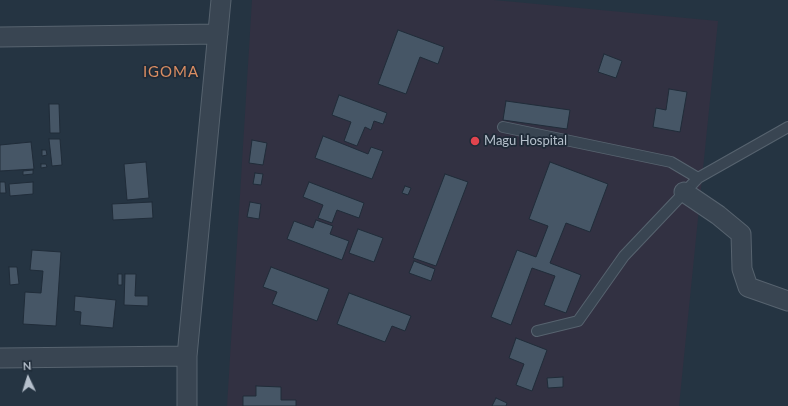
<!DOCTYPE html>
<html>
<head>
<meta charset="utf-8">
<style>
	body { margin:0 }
	#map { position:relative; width:788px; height:406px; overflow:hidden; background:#253442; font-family:Lato,sans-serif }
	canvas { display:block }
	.north { position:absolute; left:8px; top:358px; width:40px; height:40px; -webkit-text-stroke:3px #1e2a37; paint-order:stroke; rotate:356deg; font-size:11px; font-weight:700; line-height:16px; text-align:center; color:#b6c0cc }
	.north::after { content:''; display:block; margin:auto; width:14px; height:18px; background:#b6c0cc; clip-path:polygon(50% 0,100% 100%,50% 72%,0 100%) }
</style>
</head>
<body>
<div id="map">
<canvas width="788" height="406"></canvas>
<div class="north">N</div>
</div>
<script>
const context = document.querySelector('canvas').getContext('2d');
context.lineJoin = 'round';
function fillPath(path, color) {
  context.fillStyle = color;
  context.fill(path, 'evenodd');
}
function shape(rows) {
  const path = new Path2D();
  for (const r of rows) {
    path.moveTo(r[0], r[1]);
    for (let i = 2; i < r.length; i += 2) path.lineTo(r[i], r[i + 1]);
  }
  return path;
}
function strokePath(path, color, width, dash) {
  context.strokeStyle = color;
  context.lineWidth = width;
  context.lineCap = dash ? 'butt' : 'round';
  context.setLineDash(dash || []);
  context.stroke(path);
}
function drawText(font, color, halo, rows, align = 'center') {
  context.font = font + ' Lato,sans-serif';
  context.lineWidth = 3.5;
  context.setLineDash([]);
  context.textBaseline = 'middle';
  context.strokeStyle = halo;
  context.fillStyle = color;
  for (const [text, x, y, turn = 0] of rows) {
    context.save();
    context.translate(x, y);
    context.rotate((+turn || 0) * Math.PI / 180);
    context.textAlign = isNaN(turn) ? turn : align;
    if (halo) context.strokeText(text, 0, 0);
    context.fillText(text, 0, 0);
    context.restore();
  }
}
const medical = shape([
	[252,0,494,0,718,21,679,406,227,406]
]);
const building = shape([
	[398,30,444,47,438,64,420,57,406,94,378,84,398,30],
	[604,54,622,61,616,78,598,72,604,54],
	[669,89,687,92,680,132,653,127,656,108,666,110,669,89],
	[339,95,387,113,383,124,374,121,371,130,365,127,357,146,344,141,351,122,332,115,339,95],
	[506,101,570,110,567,129,503,120,506,101],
	[49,104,59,104,60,133,50,133,49,104],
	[323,136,368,154,371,147,383,151,372,179,315,158,323,136],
	[49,139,60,139,62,165,52,166,49,139],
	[252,140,267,143,263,165,249,163,252,140],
	[31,142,34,169,0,171,0,145,31,142],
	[42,150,46,150,47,155,42,156,42,150],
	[146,162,149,198,127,200,124,164,146,162],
	[550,162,608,184,590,232,566,223,550,263,581,275,566,313,544,305,555,276,532,268,511,325,491,317,517,250,536,257,548,226,529,219,550,162],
	[41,164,46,164,47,167,41,168,41,164],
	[33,170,33,174,23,175,23,171,33,170],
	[255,173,263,174,261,185,253,184,255,173],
	[445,174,468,182,436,266,413,258,445,174],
	[0,182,5,182,6,193,0,193,0,182],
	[33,182,33,194,10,196,9,184,33,182],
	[309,182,364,203,359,218,337,210,332,223,318,218,323,205,303,197,309,182],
	[405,186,411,188,408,195,402,193,405,186],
	[152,202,153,218,113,220,112,204,152,202],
	[250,202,261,204,259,219,247,217,250,202],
	[316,220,333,226,330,234,349,241,342,260,287,239,294,221,313,228,316,220],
	[358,229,383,238,374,262,349,253,358,229],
	[32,250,61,252,56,326,23,324,25,292,41,293,43,271,30,270,32,250],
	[414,261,435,269,431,281,409,273,414,261],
	[9,267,17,267,19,284,10,285,9,267],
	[271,267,329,289,317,321,272,304,277,292,263,287,271,267],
	[118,274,122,274,122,285,118,285,118,274],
	[125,274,136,274,135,296,148,296,148,306,124,305,125,274],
	[349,293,411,316,405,331,392,326,385,342,337,324,349,293],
	[75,296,116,300,113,328,80,325,81,312,74,311,75,296],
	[516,338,547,350,532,391,516,385,524,364,509,358,516,338],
	[563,377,563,387,548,388,547,378,563,377],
	[256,386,281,387,281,400,296,400,296,406,243,406,243,396,256,396,256,386],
	[496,398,507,403,506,406,492,406,496,398]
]);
const lane = shape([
	[503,127,671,162,698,178],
	[537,331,578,321,624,256,698,178,788,127]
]);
const street = shape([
	[0,37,218,34],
	[684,192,718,215,741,234,742,269,748,287,788,301],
	[0,358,187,356,221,0],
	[187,406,187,356]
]);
const markers = [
	[475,141,5,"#e0444e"]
];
const poiNames = [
	["Magu Hospital",484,141]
];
const quarterNames = [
	["IGOMA",171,72]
];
fillPath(medical, '#323142');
fillPath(building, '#465666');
strokePath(building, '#202c39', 1);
strokePath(lane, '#57636f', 12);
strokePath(street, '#57636f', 21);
strokePath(lane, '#394552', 10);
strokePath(street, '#394552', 19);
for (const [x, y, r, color] of markers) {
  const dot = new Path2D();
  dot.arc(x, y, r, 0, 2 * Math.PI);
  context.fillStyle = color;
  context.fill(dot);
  strokePath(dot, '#1e2a37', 1.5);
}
drawText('13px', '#b6c0cc', '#1e2a37', poiNames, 'left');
context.letterSpacing = '1px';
drawText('15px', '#da8d62', '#1e2a37', quarterNames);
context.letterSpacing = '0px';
</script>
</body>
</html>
